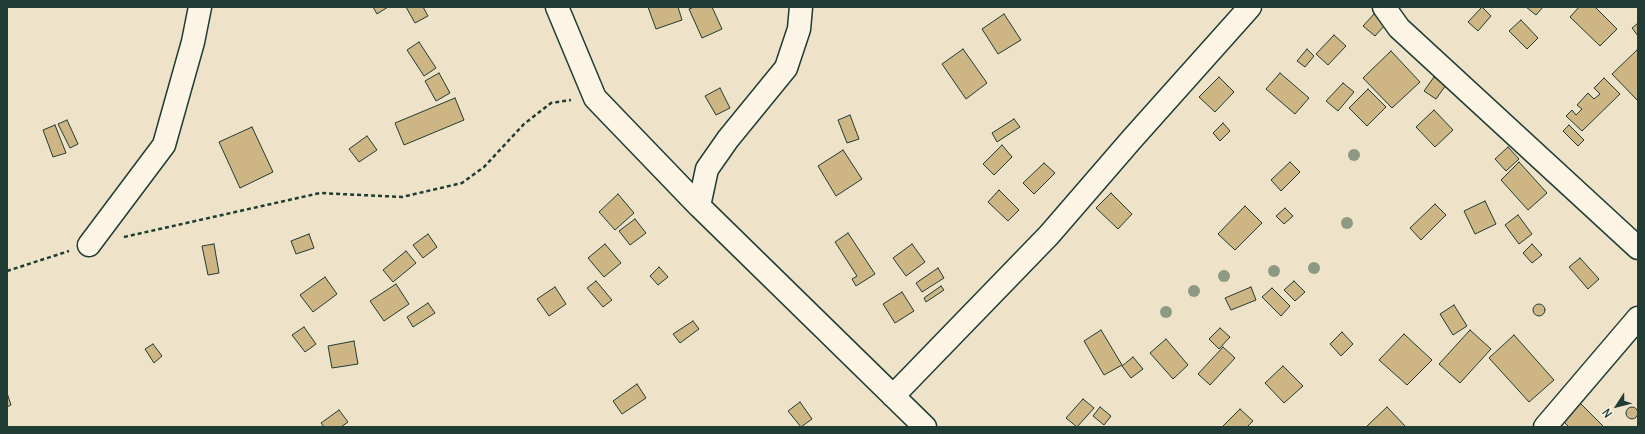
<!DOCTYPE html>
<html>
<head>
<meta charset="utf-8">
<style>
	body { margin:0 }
	#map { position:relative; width:1645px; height:434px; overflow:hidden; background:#eee2c8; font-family:Delius,sans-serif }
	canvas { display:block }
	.frame { position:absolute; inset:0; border:8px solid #1f3d34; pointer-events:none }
	.north { position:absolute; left:1597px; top:386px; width:40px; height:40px; -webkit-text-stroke:3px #fcf5e5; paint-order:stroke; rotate:234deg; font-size:11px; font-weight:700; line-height:16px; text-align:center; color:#1f3d34 }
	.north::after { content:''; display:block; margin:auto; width:14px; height:18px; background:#1f3d34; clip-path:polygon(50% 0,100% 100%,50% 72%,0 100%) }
</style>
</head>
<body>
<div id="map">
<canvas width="1645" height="434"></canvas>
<div class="frame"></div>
<div class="north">N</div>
</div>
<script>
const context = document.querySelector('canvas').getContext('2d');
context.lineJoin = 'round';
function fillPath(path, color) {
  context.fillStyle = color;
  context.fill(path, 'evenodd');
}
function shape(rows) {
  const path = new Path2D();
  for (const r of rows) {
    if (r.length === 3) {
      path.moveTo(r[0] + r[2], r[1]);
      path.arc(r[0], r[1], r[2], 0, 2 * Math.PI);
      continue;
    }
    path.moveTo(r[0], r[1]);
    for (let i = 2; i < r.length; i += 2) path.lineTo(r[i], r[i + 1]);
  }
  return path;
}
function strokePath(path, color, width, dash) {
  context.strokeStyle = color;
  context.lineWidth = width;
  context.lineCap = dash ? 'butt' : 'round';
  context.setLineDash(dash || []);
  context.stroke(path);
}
const building = shape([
	[373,7,388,7,377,14,373,7],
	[406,7,423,7,428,16,415,23,406,7],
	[648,7,678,7,682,20,656,29,648,7],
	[694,7,712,7,722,29,702,38,689,9,694,7],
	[1482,7,1491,16,1478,31,1468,22,1482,7],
	[1526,7,1543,7,1536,15,1526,7],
	[1579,7,1595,7,1617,29,1600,46,1570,17,1579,7],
	[1004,14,1021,40,998,54,982,29,1004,14],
	[1374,14,1385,25,1375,36,1363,26,1374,14],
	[1521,20,1538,38,1527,49,1509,31,1521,20],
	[1638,23,1638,36,1632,28,1638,23],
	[1334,35,1346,46,1328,65,1316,54,1334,35],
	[419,42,436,68,424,76,407,50,419,42],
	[963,49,987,83,966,99,942,64,963,49],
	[1307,49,1314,56,1305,67,1297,61,1307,49],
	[1637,50,1638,52,1638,101,1612,74,1637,50],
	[1391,51,1420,82,1392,108,1363,78,1391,51],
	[439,73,450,93,436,101,425,81,439,73],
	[1280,73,1309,98,1295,114,1266,89,1280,73],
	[1219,77,1234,92,1215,112,1199,97,1219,77],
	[1434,77,1446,85,1436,99,1424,91,1434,77],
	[1604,78,1620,94,1582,131,1566,116,1572,110,1576,115,1582,109,1577,105,1588,93,1594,99,1600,94,1594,88,1604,78],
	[1343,83,1354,92,1338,111,1326,101,1343,83],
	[720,88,730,108,716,115,705,96,720,88],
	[1368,89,1386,107,1367,126,1349,108,1368,89],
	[455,98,464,120,404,145,395,123,455,98],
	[1434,110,1453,130,1435,147,1416,127,1434,110],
	[850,115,859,139,847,143,838,120,850,115],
	[1014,119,1020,127,997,142,992,133,1014,119],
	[67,120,78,144,70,148,58,124,67,120],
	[1223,123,1230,131,1220,141,1213,133,1223,123],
	[55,125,66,153,53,157,43,130,55,125],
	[1569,125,1584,140,1578,146,1563,131,1569,125],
	[252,127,273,172,240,188,219,142,252,127],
	[367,136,377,150,359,162,349,149,367,136],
	[1002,145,1012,157,994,175,983,164,1002,145],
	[1508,147,1519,159,1506,171,1495,159,1508,147],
	[843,150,862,179,836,196,818,166,843,150],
	[1290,162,1300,172,1281,191,1271,180,1290,162],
	[1519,162,1547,193,1528,210,1501,180,1519,162],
	[1044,163,1055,173,1034,194,1023,183,1044,163],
	[999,190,1019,210,1008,221,988,202,999,190],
	[1111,193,1132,214,1118,229,1096,208,1111,193],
	[618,194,634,213,615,230,599,212,618,194],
	[1485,201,1496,224,1475,234,1464,211,1485,201],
	[1435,204,1446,215,1421,240,1410,228,1435,204],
	[1245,206,1262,223,1235,250,1218,234,1245,206],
	[1285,208,1293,216,1284,224,1276,216,1285,208],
	[1518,215,1532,234,1519,244,1505,225,1518,215],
	[635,219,646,233,630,245,619,231,635,219],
	[848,233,875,274,856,286,852,279,857,276,835,242,848,233],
	[309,234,314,248,296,254,291,241,309,234],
	[428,234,437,247,423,258,413,245,428,234],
	[214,244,219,273,208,275,202,246,214,244],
	[605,244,621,263,604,277,588,258,605,244],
	[912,244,925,262,906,276,893,258,912,244],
	[1532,244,1542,255,1532,263,1523,253,1532,244],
	[406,251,416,263,393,282,383,270,406,251],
	[1580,258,1599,279,1588,289,1569,267,1580,258],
	[659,267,668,277,658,285,650,276,659,267],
	[938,268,944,278,922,292,916,283,938,268],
	[325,277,337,294,313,312,300,295,325,277],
	[596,281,612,300,603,307,587,288,596,281],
	[1294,281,1305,292,1295,301,1284,290,1294,281],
	[396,284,409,304,384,321,370,301,396,284],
	[941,286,944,290,926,302,924,298,941,286],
	[555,287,566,304,549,316,537,299,555,287],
	[1251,287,1256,300,1231,310,1225,298,1251,287],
	[1272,288,1290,306,1281,316,1262,297,1272,288],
	[902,292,914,311,895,323,883,304,902,292],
	[428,303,435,313,413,327,407,317,428,303],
	[1539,310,6],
	[1454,305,1467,326,1453,335,1440,314,1454,305],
	[693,321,699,329,680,343,673,334,693,321],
	[304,327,316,344,305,352,292,335,304,327],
	[1220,328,1230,337,1219,349,1209,339,1220,328],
	[1101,330,1122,365,1104,375,1084,341,1101,330],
	[1470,330,1491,349,1460,383,1439,364,1470,330],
	[1342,332,1353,344,1341,356,1330,344,1342,332],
	[1404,334,1432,360,1407,385,1379,360,1404,334],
	[1514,335,1554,380,1529,402,1489,358,1514,335],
	[1166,339,1188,365,1173,379,1150,353,1166,339],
	[354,341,358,364,332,368,328,346,354,341],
	[153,344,162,356,154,363,145,349,153,344],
	[1223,347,1235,358,1210,385,1198,374,1223,347],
	[1133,357,1143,369,1131,378,1122,366,1133,357],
	[1283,366,1303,386,1284,403,1265,383,1283,366],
	[637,384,646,398,622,414,613,401,637,384],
	[7,393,11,405,7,407,7,393],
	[1083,399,1094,408,1077,427,1066,418,1083,399],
	[800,402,812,419,801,427,788,411,800,402],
	[1580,403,1604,427,1569,427,1562,420,1580,403],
	[1632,413,6],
	[1100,407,1111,416,1104,425,1093,416,1100,407],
	[1387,407,1406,427,1366,427,1387,407],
	[1240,409,1253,421,1247,427,1222,427,1240,409],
	[339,410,348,422,341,427,324,427,321,423,339,410]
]);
const path = shape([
	[124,237,320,193,402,197,462,183,484,167,524,124,551,103,571,100],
	[7,271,69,251]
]);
const street = shape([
	[557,7,595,98,699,206,925,427],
	[1384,7,1399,28,1638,248],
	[699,206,707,169,728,139,786,68,799,29,801,7],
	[89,245,164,145,193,42,200,7],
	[893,396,1049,235,1132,139,1250,7],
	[1545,427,1638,318]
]);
const trees = [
	[1354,155],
	[1347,223],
	[1314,268],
	[1274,271],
	[1224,276],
	[1194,291],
	[1166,312]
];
fillPath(building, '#ceb584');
strokePath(building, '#1f3d34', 1);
strokePath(street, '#1f3d34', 25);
strokePath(path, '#1f3d34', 2.5, [4, 3]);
strokePath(street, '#fcf5e5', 22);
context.fillStyle = '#8c9a84';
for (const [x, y] of trees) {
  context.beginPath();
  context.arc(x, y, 6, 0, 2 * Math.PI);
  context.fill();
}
</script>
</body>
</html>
